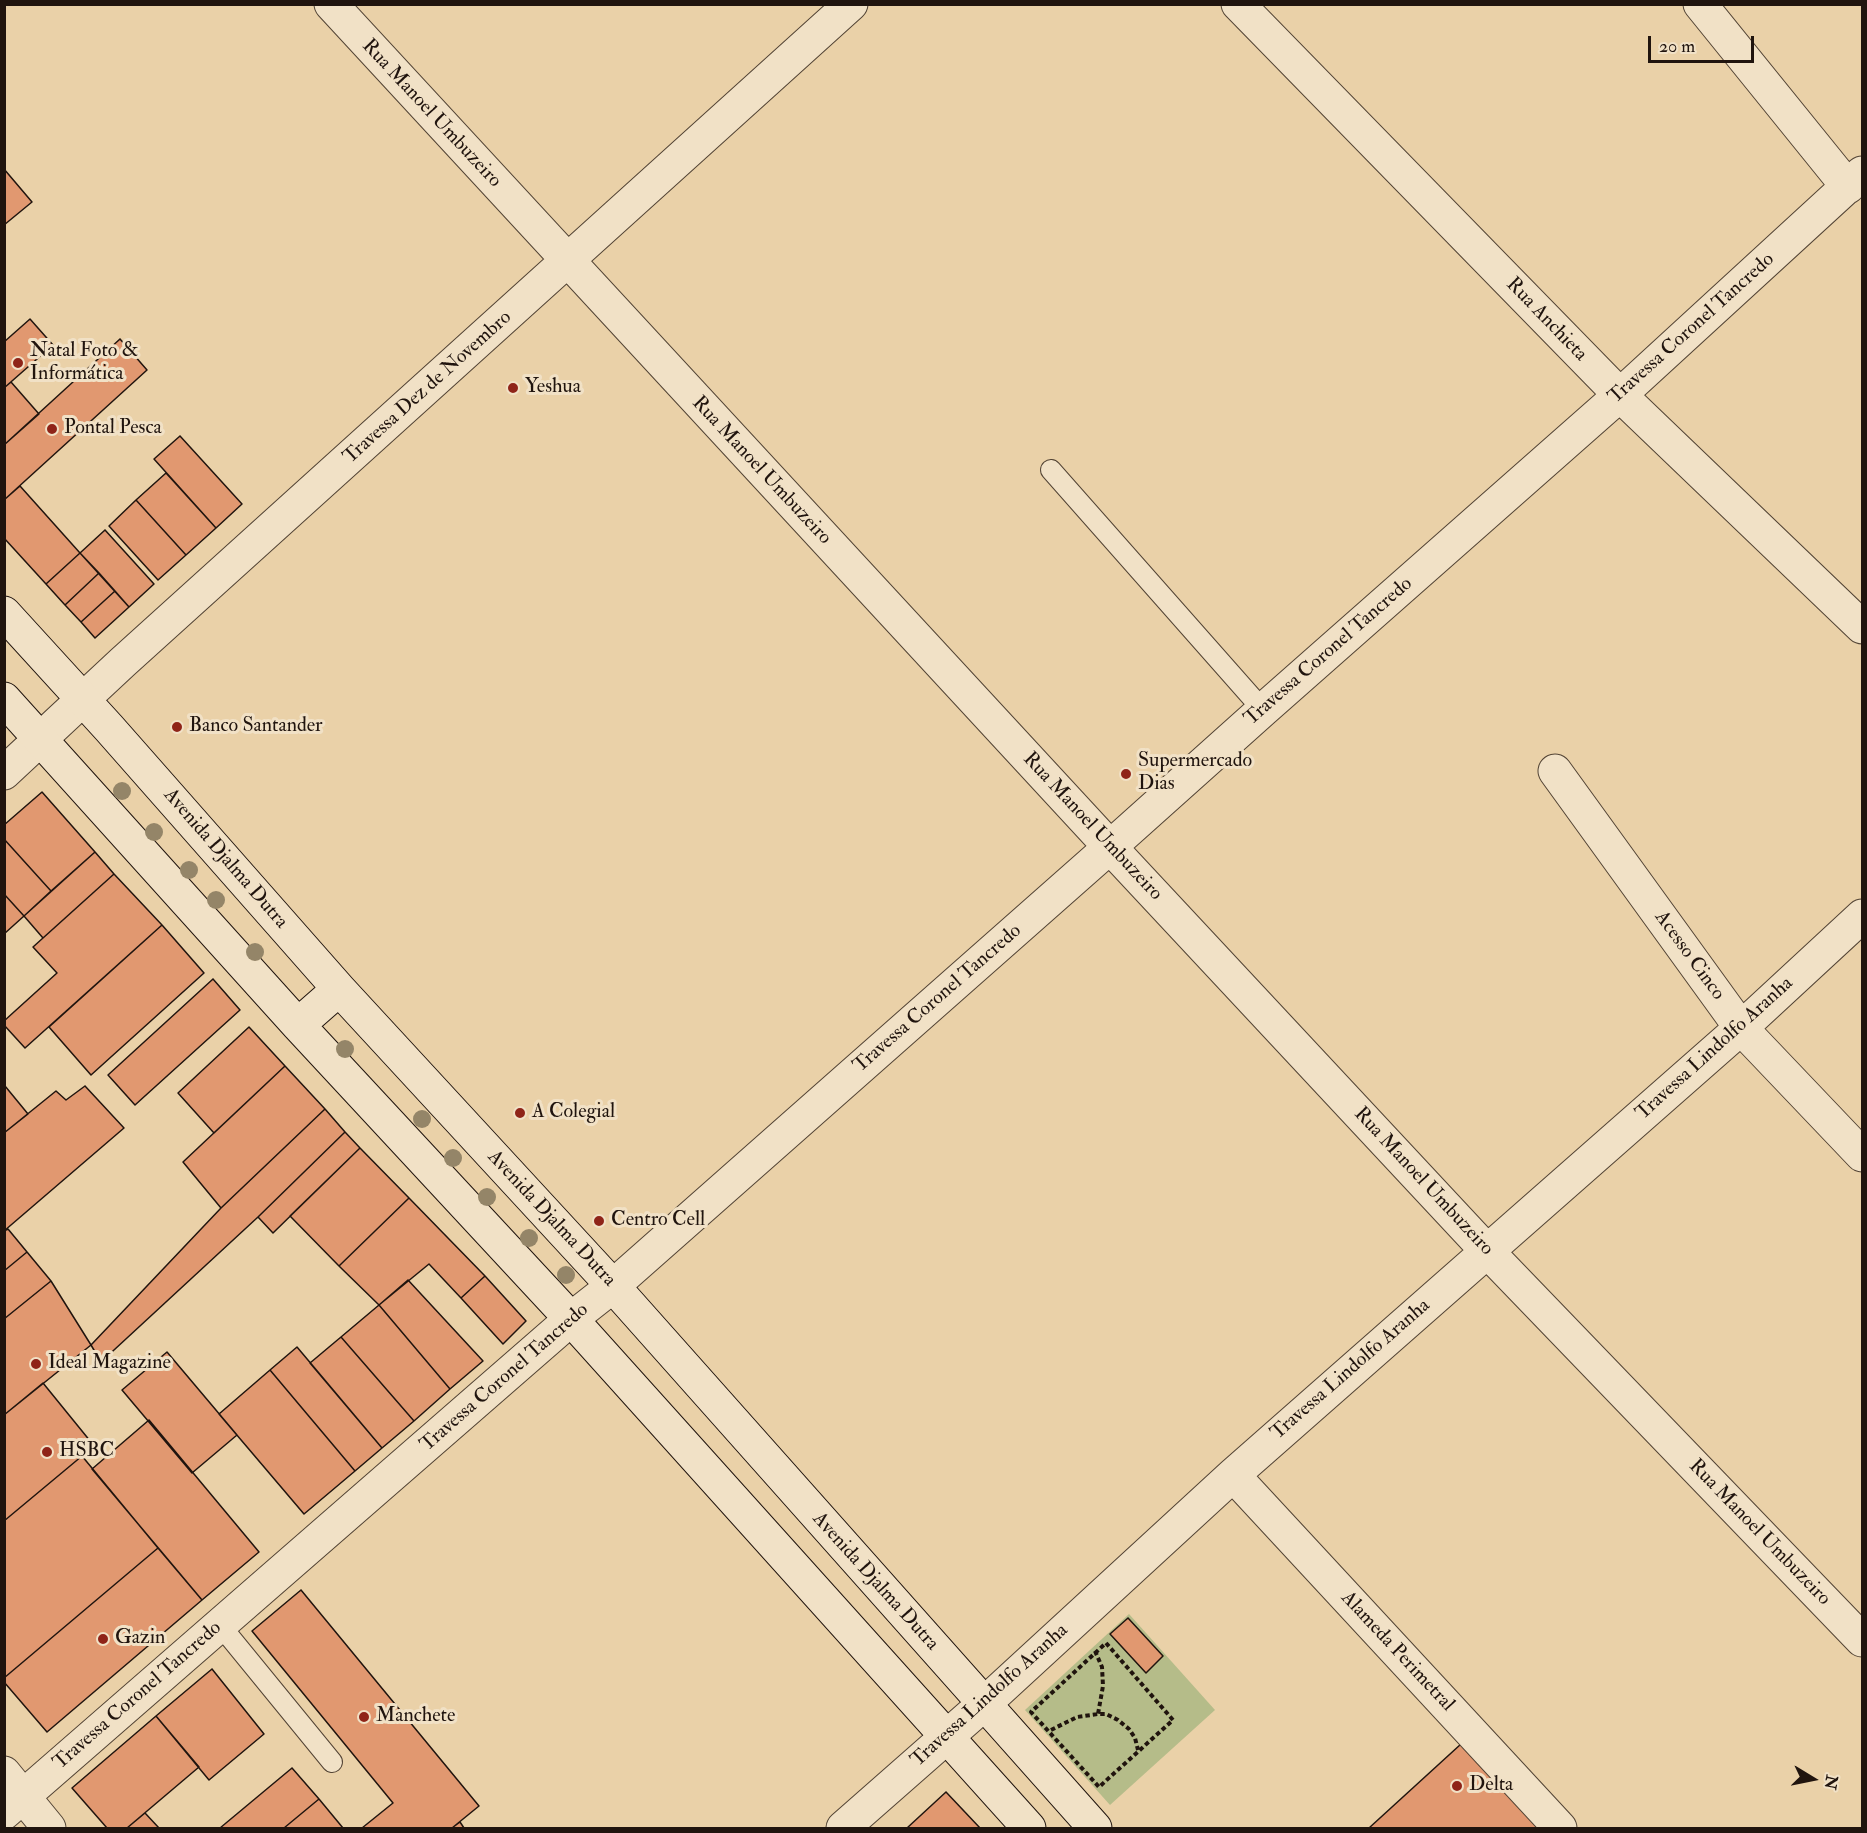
<!DOCTYPE html>
<html>
<head>
<meta charset="utf-8">
<style>
	body { margin:0 }
	#map { position:relative; width:1867px; height:1833px; overflow:hidden; background:#ead1a8; font-family:"IM FELL Double Pica",serif }
	canvas { display:block }
	.frame { position:absolute; inset:0; border:6px solid #20140e; pointer-events:none }
	.north { position:absolute; left:1783px; top:1749px; width:60px; height:60px; -webkit-text-stroke:4px #f1e1c6; paint-order:stroke; rotate:100deg; font-size:16px; font-weight:700; line-height:24px; text-align:center; color:#20140e }
	.north::after { content:''; display:block; margin:auto; width:21px; height:27px; background:#20140e; clip-path:polygon(50% 0,100% 100%,50% 72%,0 100%) }
	.scale { position:absolute; left:1648px; top:36px; width:106px; height:27px; box-sizing:border-box; border:3px solid #20140e; border-top:0; padding-left:8px; font-size:18px; line-height:21px; white-space:nowrap; color:#20140e; -webkit-text-stroke:4px #f1e1c6; paint-order:stroke }
</style>
</head>
<body>
<div id="map">
<canvas width="1867" height="1833"></canvas>
<div class="frame"></div>
<div class="north">N</div>
<div class="scale">20 m</div>
</div>
<script>
const context = document.querySelector('canvas').getContext('2d');
context.lineJoin = 'round';
function fillPath(path, color) {
  context.fillStyle = color;
  context.fill(path, 'evenodd');
}
function shape(rows) {
  const path = new Path2D();
  for (const r of rows) {
    path.moveTo(r[0], r[1]);
    for (let i = 2; i < r.length; i += 2) path.lineTo(r[i], r[i + 1]);
  }
  return path;
}
function strokePath(path, color, width, dash) {
  context.strokeStyle = color;
  context.lineWidth = width;
  context.lineCap = dash ? 'butt' : 'round';
  context.setLineDash(dash || []);
  context.stroke(path);
}
function drawText(font, color, halo, rows, align = 'center') {
  context.font = font + ' "IM FELL Double Pica",serif';
  context.lineWidth = 6;
  context.setLineDash([]);
  context.textBaseline = 'middle';
  context.strokeStyle = halo;
  context.fillStyle = color;
  for (const [text, x, y, turn = 0] of rows) {
    context.save();
    context.translate(x, y);
    context.rotate((+turn || 0) * Math.PI / 180);
    context.textAlign = isNaN(turn) ? turn : align;
    if (halo) context.strokeText(text, 0, 0);
    context.fillText(text, 0, 0);
    context.restore();
  }
}
const green = shape([
	[1129,1614,1215,1710,1110,1805,1025,1710]
]);
const building = shape([
	[4,169,32,202,4,225,4,169],
	[30,319,53,345,4,388,4,342,30,319],
	[120,339,147,370,4,500,4,445,120,339],
	[11,382,39,414,4,445,4,388,11,382],
	[180,436,242,504,216,528,154,459,180,436],
	[166,473,216,528,186,555,136,500,166,473],
	[20,486,80,553,46,584,4,538,4,500,20,486],
	[136,500,186,555,158,580,109,526,136,500],
	[105,530,154,584,129,607,80,553,105,530],
	[80,553,99,573,65,605,46,584,80,553],
	[99,573,115,591,81,622,65,605,99,573],
	[115,591,129,607,95,638,81,622,115,591],
	[42,792,95,852,51,891,4,839,4,825,42,792],
	[4,839,51,891,24,916,4,894,4,839],
	[95,852,114,874,43,938,24,916,95,852],
	[114,874,162,925,25,1048,4,1025,4,1021,57,973,33,947,114,874],
	[4,894,24,916,4,934,4,894],
	[162,925,204,973,91,1075,49,1027,162,925],
	[213,979,240,1010,135,1105,108,1075,213,979],
	[249,1027,285,1066,214,1133,178,1093,249,1027],
	[285,1066,325,1109,221,1208,183,1162,285,1066],
	[5,1086,28,1114,4,1133,4,1087,5,1086],
	[85,1086,124,1128,4,1231,4,1133,56,1091,66,1100,85,1086],
	[325,1109,345,1132,258,1217,101,1362,91,1345,221,1208,325,1109],
	[345,1132,360,1148,273,1233,258,1217,345,1132],
	[360,1148,409,1198,339,1266,290,1216,360,1148],
	[409,1198,485,1276,461,1298,429,1264,379,1305,339,1266,409,1198],
	[8,1229,27,1252,4,1271,4,1231,8,1229],
	[27,1252,51,1281,4,1319,4,1271,27,1252],
	[485,1276,526,1321,503,1344,461,1298,485,1276],
	[408,1280,483,1361,450,1389,379,1305,408,1280],
	[51,1281,91,1345,4,1415,4,1319,51,1281],
	[379,1305,450,1389,414,1421,341,1337,379,1305],
	[341,1337,414,1421,382,1448,310,1363,341,1337],
	[297,1347,382,1448,355,1471,270,1370,297,1347],
	[167,1352,237,1435,192,1473,122,1390,167,1352],
	[270,1370,355,1471,304,1514,219,1414,270,1370],
	[43,1383,95,1447,82,1456,4,1521,4,1415,43,1383],
	[149,1420,259,1552,202,1600,92,1469,149,1420],
	[82,1456,158,1548,4,1678,4,1521,82,1456],
	[158,1548,202,1600,47,1732,4,1682,4,1678,158,1548],
	[301,1590,479,1806,452,1828,362,1828,393,1803,252,1631,301,1590],
	[1128,1618,1163,1656,1146,1673,1110,1634,1128,1618],
	[212,1669,264,1734,209,1780,156,1716,212,1669],
	[156,1716,199,1767,127,1828,107,1828,72,1788,156,1716],
	[1461,1744,1539,1828,1369,1828,1461,1744],
	[292,1768,319,1799,284,1828,220,1828,292,1768],
	[946,1792,980,1828,907,1828,946,1792],
	[319,1799,343,1828,284,1828,319,1799],
	[145,1813,159,1828,127,1828,145,1813],
	[460,1822,464,1828,452,1828,460,1822]
]);
const path = shape([
	[1106,1643,1173,1720,1099,1787,1031,1712,1106,1643],
	[1095,1651,1102,1667,1103,1686,1098,1714],
	[1051,1730,1077,1717,1098,1714,1106,1714,1118,1720,1129,1729,1135,1738,1138,1750]
]);
const lane = shape([
	[1051,470,1263,710],
	[220,1625,332,1762]
]);
const street = shape([
	[331,4,1110,847,1487,1251,1862,1640],
	[1238,4,1620,395,1862,627],
	[1700,4,1848,187],
	[1555,771,1741,1028,1862,1155],
	[4,773,123,662,851,4],
	[1233,1475,1560,1828],
	[4,1773,49,1828],
	[4,1813,571,1319,613,1286,1110,847,1263,710,1620,395,1862,173],
	[843,1828,984,1704,1233,1475,1741,1028,1862,916]
]);
const secondary = shape([
	[4,613,109,728,339,989,613,1286,1095,1828],
	[4,699,298,1025,571,1319,1029,1828],
	[298,1025,339,989]
]);
const trees = [
	[122,791],
	[154,832],
	[189,870],
	[216,900],
	[255,952],
	[345,1049],
	[422,1119],
	[453,1158],
	[487,1197],
	[529,1238],
	[566,1275]
];
const markers = [
	[18,363,6,"#8f2418"],
	[513,388,6,"#8f2418"],
	[52,429,6,"#8f2418"],
	[177,727,6,"#8f2418"],
	[1126,774,6,"#8f2418"],
	[520,1113,6,"#8f2418"],
	[599,1221,6,"#8f2418"],
	[36,1364,6,"#8f2418"],
	[47,1452,6,"#8f2418"],
	[103,1639,6,"#8f2418"],
	[364,1717,6,"#8f2418"],
	[1457,1786,6,"#8f2418"]
];
const streetNames = [
	["Rua Manoel Umbuzeiro",431,114,47],
	["Rua Anchieta",1546,320,46],
	["Travessa Coronel Tancredo",1692,329,-42],
	["Travessa Dez de Novembro",428,388,-42],
	["Rua Manoel Umbuzeiro",761,471,47],
	["Travessa Coronel Tancredo",1329,652,-41],
	["Rua Manoel Umbuzeiro",1092,827,47],
	["Avenida Djalma Dutra",225,859,49],
	["Acesso Cinco",1689,956,54],
	["Travessa Coronel Tancredo",938,999,-41],
	["Travessa Lindolfo Aranha",1715,1049,-42],
	["Rua Manoel Umbuzeiro",1423,1182,47],
	["Avenida Djalma Dutra",551,1219,47],
	["Travessa Lindolfo Aranha",1351,1370,-41],
	["Travessa Coronel Tancredo",505,1378,-41],
	["Rua Manoel Umbuzeiro",1759,1533,46],
	["Avenida Djalma Dutra",875,1582,48],
	["Alameda Perimetral",1397,1652,47],
	["Travessa Coronel Tancredo",138,1696,-41],
	["Travessa Lindolfo Aranha",990,1696,-42]
];
const poiNames = [
	["Natal Foto &",30,352],
	["Informática",30,375],
	["Yeshua",525,388],
	["Pontal Pesca",64,429],
	["Banco Santander",189,727],
	["Supermercado",1138,762],
	["Dias",1138,785],
	["A Colegial",532,1113],
	["Centro Cell",611,1221],
	["Ideal Magazine",48,1364],
	["HSBC",59,1452],
	["Gazin",115,1639],
	["Manchete",376,1717],
	["Delta",1469,1786]
];
fillPath(green, '#b5bc89');
fillPath(building, '#e19870');
strokePath(building, '#20140e', 1.5);
strokePath(lane, '#524334', 22);
strokePath(street, '#524334', 35);
strokePath(secondary, '#20140e', 35);
strokePath(path, '#20140e', 4, [4.5, 3]);
strokePath(lane, '#f1e1c6', 20);
strokePath(street, '#f1e1c6', 33);
strokePath(secondary, '#f1e1c6', 33);
context.fillStyle = '#948568';
for (const [x, y] of trees) {
  context.beginPath();
  context.arc(x, y, 9, 0, 2 * Math.PI);
  context.fill();
}
for (const [x, y, r, color] of markers) {
  const dot = new Path2D();
  dot.arc(x, y, r, 0, 2 * Math.PI);
  context.fillStyle = color;
  context.fill(dot);
  strokePath(dot, '#f1e1c6', 2);
}
drawText('20px', '#20140e', '#f1e1c6', streetNames);
drawText('20px', '#20140e', '#f1e1c6', poiNames, 'left');
</script>
</body>
</html>
